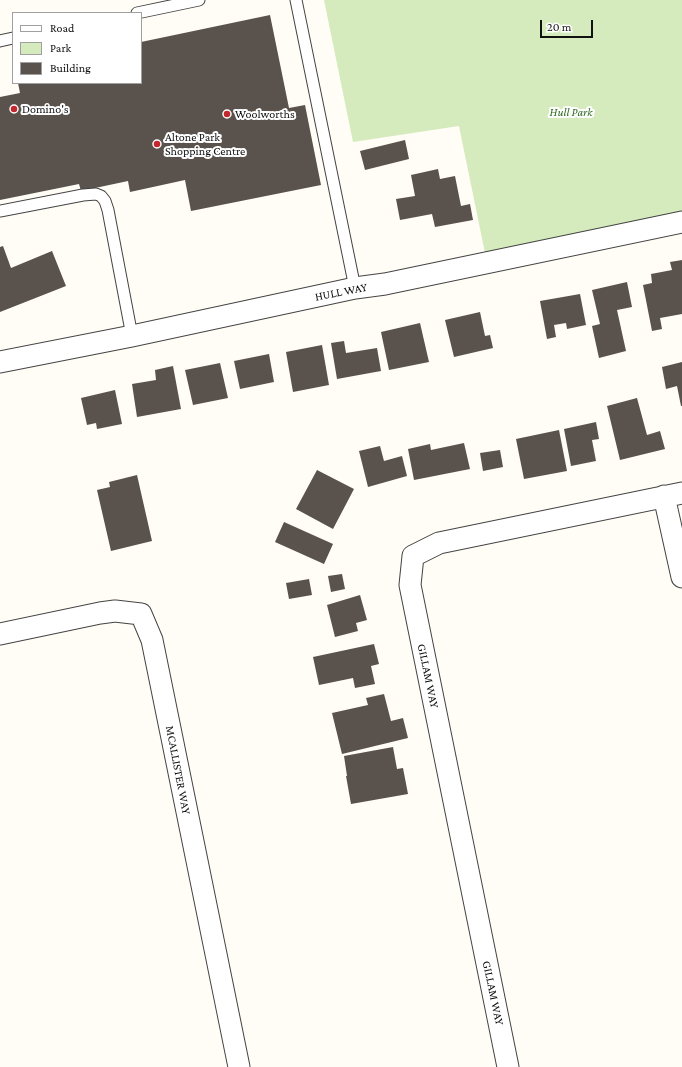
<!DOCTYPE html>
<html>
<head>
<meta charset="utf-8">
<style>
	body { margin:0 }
	#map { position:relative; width:682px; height:1067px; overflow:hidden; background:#fffdf5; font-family:"Crimson Pro",serif }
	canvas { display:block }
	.legend { position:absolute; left:12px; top:12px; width:130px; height:72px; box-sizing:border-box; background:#fff; border:1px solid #a0a0a0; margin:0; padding:5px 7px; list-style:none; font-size:12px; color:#111 }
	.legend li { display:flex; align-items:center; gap:8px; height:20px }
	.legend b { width:20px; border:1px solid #a0a0a0 }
	.scale { position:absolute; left:540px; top:20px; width:53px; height:18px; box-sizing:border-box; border:2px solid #111; border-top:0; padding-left:5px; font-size:12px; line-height:14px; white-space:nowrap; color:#111; -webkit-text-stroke:3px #fff; paint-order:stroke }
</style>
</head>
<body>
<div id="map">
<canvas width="682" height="1067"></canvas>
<ul class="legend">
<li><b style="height:5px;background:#fff"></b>Road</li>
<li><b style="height:11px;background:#d5ebbd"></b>Park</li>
<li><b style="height:11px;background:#5a524d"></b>Building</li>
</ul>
<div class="scale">20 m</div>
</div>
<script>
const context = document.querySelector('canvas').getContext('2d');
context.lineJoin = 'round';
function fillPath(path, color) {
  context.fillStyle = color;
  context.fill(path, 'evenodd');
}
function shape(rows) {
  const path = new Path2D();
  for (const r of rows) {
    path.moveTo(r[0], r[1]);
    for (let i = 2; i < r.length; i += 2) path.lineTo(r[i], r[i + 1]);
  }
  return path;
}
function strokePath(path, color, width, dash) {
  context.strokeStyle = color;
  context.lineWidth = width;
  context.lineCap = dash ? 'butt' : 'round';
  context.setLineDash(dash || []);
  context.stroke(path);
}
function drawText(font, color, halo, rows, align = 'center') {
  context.font = font + ' "Crimson Pro",serif';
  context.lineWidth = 4;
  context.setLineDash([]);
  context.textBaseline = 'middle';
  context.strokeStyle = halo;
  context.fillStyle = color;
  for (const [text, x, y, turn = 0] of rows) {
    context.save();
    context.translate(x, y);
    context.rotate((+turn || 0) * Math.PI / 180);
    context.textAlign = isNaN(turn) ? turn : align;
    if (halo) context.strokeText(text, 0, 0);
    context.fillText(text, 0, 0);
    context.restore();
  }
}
const green = shape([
	[324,0,682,0,682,222,487,263,459,126,353,142]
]);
const building = shape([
	[270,15,289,108,305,105,321,185,191,211,185,180,130,192,128,181,81,191,79,184,0,200,0,97,20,93,18,83,141,83,141,42],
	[405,140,409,159,365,170,360,151],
	[438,169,440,179,455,176,461,206,470,204,473,220,435,227,432,214,400,220,396,199,415,196,411,175],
	[3,246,11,268,52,251,66,286,0,312,0,247],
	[682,260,682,314,660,318,662,329,652,331,643,285,652,283,651,274,672,270,670,262],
	[627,282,632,307,617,310,626,351,599,358,592,326,600,324,592,290],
	[580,294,586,325,567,329,566,323,554,325,556,337,547,339,540,301],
	[480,312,485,336,490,335,493,348,454,357,445,320],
	[420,323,429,362,389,370,381,332],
	[344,341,346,353,377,348,381,371,337,379,331,343],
	[322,345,329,385,293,392,286,352],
	[269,354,274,382,240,389,234,361],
	[682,362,682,406,681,406,677,386,666,389,662,367],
	[220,363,228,398,193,405,185,370],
	[173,366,181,409,137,417,132,384,156,380,155,370],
	[115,390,122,424,97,429,96,423,87,425,81,398],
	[637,398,647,435,660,431,665,449,620,460,607,406],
	[596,422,599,439,592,440,596,461,571,466,564,429],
	[559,430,567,471,524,479,516,439],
	[464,443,470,469,414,480,408,449,430,444,431,450],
	[380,446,384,461,402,456,407,476,368,487,359,451],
	[500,450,503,467,483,471,480,453],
	[317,470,354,489,333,529,296,509],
	[137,475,152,541,111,551,97,490,110,487,109,482],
	[284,522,333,544,324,564,275,542],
	[342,574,345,589,331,592,328,576],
	[309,579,312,595,289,599,286,583],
	[360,595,367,620,356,623,358,631,335,637,327,605],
	[374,644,379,664,371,666,375,684,355,688,353,678,319,685,313,657],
	[384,694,391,721,403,718,408,738,342,754,332,713,368,705,366,698],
	[393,747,397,769,403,768,408,794,351,804,346,776,347,776,344,756]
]);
const lane = shape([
	[296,0,355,288],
	[137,13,199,0],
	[0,41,13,38],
	[0,211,83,195,96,194,101,196,105,201,108,210,132,336]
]);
const street = shape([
	[0,362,132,336,355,288,385,284,682,222],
	[664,496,682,577],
	[0,634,100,613,115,611,141,614,152,640,239,1067],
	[508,1067,410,585,413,556,439,543,682,493]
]);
const markers = [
	[14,109,4,"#c4262e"],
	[227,114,4,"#c4262e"],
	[157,144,4,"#c4262e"]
];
const poiNames = [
	["Domino's",22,109],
	["Woolworths",235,114],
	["Altone Park",165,137],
	["Shopping Centre",165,151]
];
const parkNames = [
	["Hull Park",571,112]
];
const streetNames = [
	["HULL WAY",341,292,-11],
	["GILLAM WAY",428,676,78],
	["MCALLISTER WAY",178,770,79],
	["GILLAM WAY",493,993,78]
];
fillPath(green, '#d5ebbd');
fillPath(building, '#5a524d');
strokePath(lane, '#444', 13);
strokePath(street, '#444', 23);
strokePath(lane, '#fff', 11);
strokePath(street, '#fff', 21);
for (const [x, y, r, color] of markers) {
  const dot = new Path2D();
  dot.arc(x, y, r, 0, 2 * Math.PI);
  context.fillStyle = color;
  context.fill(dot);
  strokePath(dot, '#fff', 1.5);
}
drawText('12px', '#111', '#fff', poiNames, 'left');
drawText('italic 12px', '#2f6b1f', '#fff', parkNames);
drawText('12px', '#111', '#fff', streetNames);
</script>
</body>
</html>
